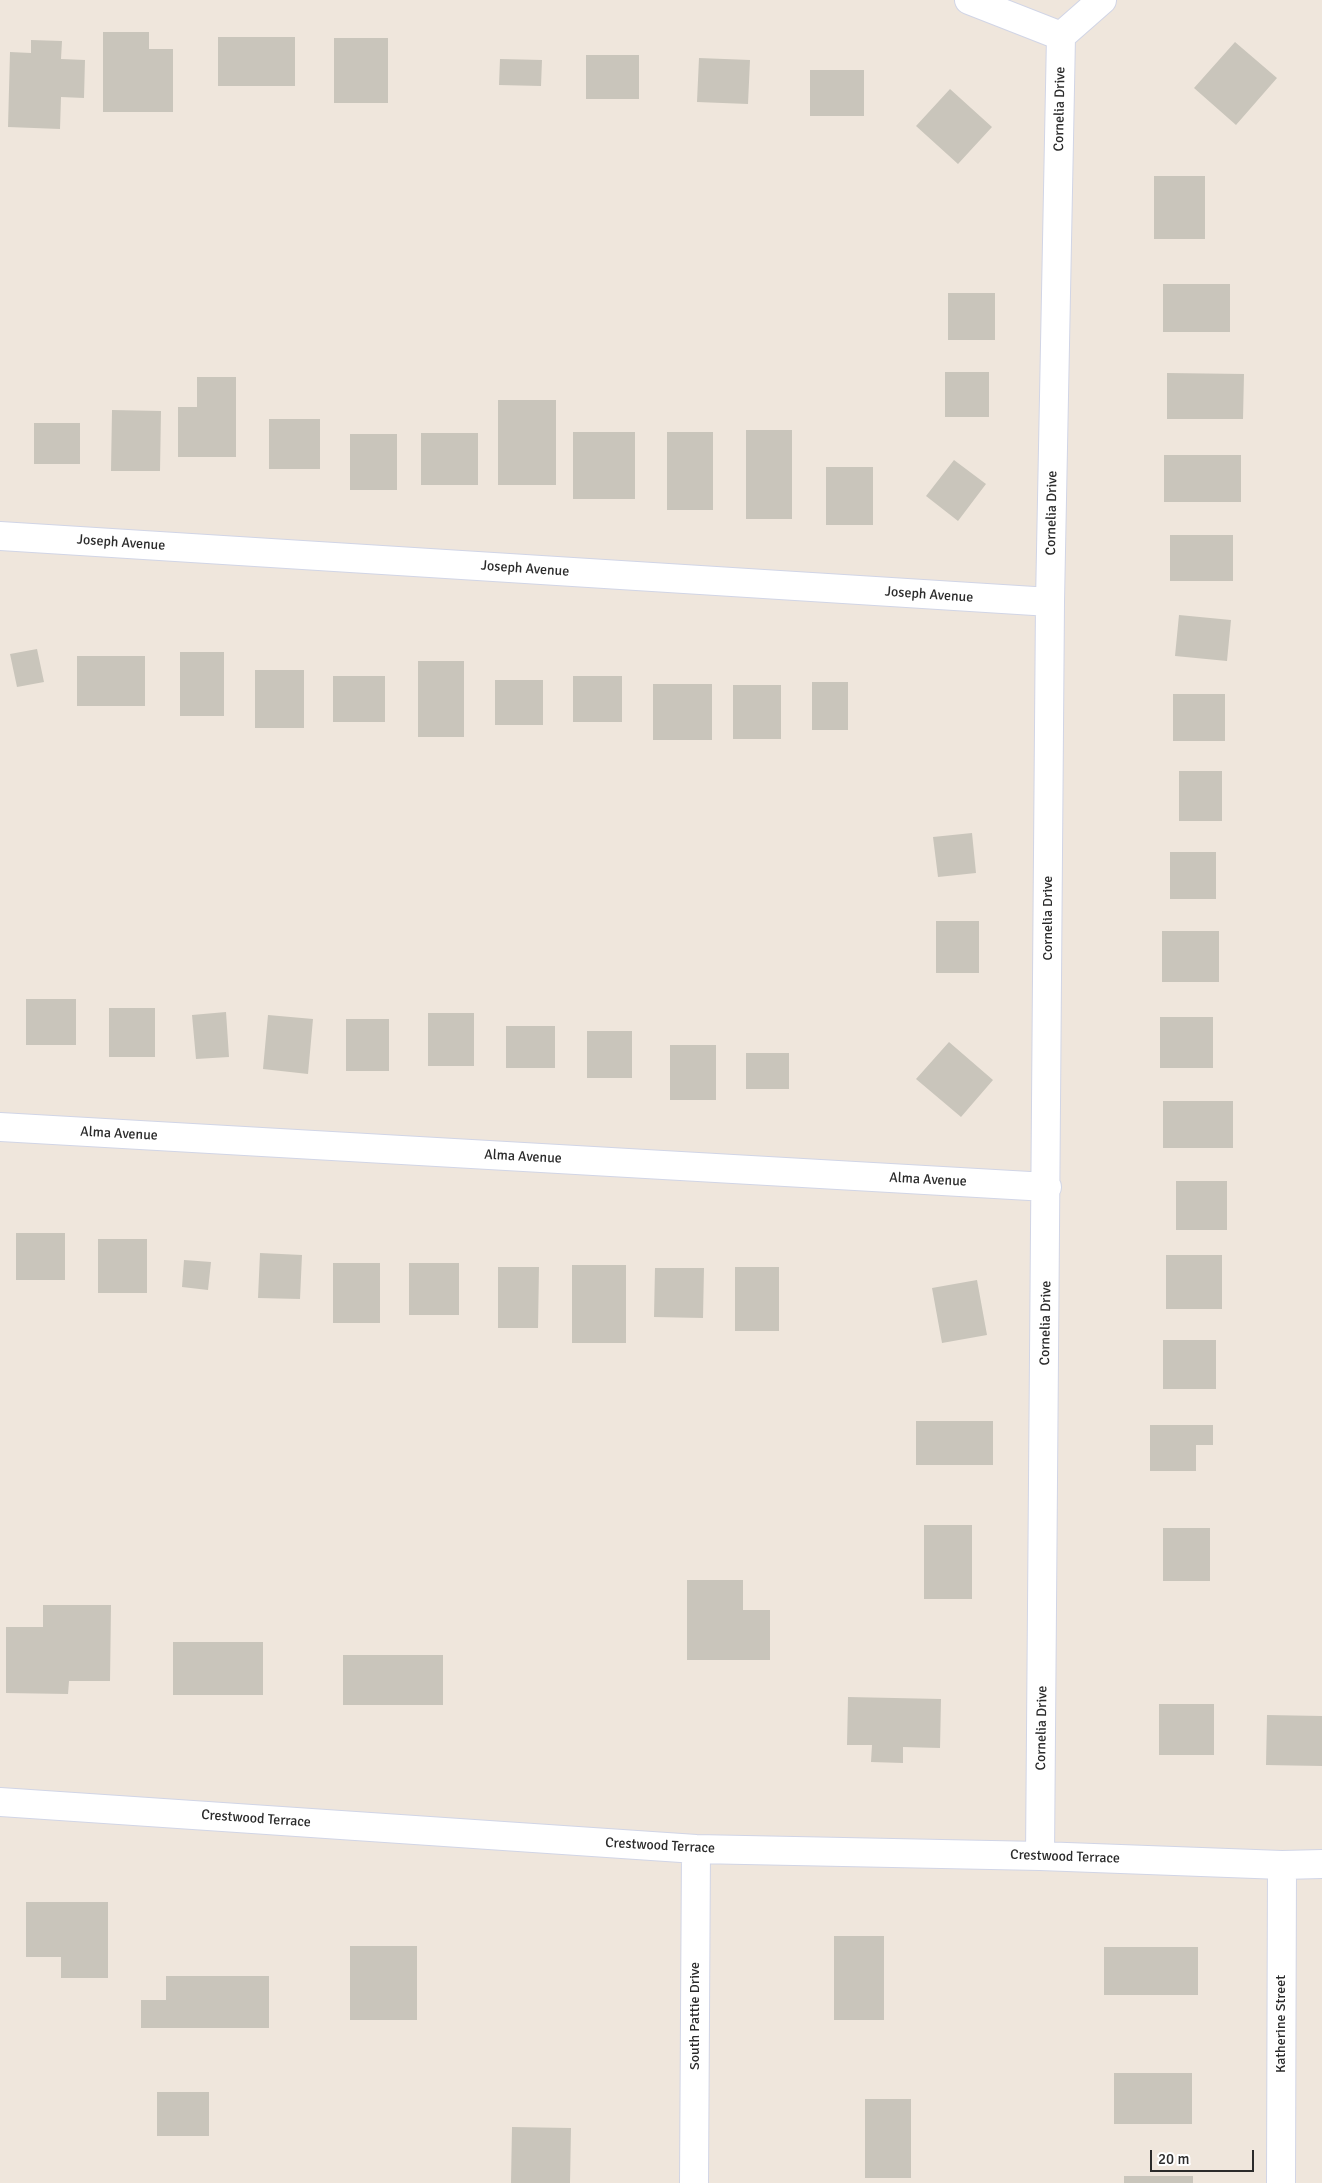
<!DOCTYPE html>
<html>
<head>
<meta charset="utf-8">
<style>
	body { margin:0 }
	#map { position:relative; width:1322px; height:2183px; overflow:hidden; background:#efe6dc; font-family:Signika,sans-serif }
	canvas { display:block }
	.scale { position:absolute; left:1150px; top:2150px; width:104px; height:22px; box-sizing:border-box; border:2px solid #2b2b2b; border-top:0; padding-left:6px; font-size:15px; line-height:18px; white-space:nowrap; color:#2b2b2b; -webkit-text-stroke:4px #fff; paint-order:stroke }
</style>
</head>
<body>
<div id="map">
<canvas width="1322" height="2183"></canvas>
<div class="scale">20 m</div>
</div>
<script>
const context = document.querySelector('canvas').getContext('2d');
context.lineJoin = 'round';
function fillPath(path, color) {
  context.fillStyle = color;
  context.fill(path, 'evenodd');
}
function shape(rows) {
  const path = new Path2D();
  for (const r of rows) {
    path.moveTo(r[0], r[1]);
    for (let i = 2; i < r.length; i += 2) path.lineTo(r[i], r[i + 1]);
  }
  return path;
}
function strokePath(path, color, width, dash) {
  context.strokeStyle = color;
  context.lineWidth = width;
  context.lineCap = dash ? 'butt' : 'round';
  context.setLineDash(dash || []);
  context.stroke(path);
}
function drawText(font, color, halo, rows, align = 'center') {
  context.font = font + ' Signika,sans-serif';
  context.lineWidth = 4.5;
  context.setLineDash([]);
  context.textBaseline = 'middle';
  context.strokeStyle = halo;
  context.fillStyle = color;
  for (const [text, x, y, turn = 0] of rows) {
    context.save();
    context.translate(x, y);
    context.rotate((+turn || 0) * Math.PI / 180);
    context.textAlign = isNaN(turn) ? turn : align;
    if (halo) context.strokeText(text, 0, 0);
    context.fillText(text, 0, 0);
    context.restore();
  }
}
const building = shape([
	[103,32,149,32,149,49,173,49,173,112,103,112],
	[218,37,295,37,295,86,218,86],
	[334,38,388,38,388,103,334,103],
	[31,40,62,41,61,59,85,60,84,98,61,97,60,129,8,127,10,52,31,53],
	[1235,42,1277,78,1236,125,1194,88],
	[586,55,639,55,639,99,586,99],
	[699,58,750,60,748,104,697,102],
	[500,59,542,60,541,86,499,85],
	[810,70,864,70,864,116,810,116],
	[950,89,992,127,958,164,916,126],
	[1154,176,1205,176,1205,239,1154,239],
	[1163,284,1230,284,1230,332,1163,332],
	[948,293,995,293,995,340,948,340],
	[945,372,989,372,989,417,945,417],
	[1167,373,1244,374,1243,419,1167,419],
	[197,377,236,377,236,457,178,457,178,407,197,407],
	[498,400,556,400,556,485,498,485],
	[112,410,161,411,160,471,111,471],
	[269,419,320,419,320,469,269,469],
	[34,423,80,423,80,464,34,464],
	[746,430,792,430,792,519,746,519],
	[573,432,635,432,635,499,573,499],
	[667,432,713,432,713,510,667,510],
	[421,433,478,433,478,485,421,485],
	[350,434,397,434,397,490,350,490],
	[1164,455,1241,455,1241,502,1164,502],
	[954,460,986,484,958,521,926,496],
	[826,467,873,467,873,525,826,525],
	[1170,535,1233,535,1233,581,1170,581],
	[1179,615,1231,620,1227,661,1175,656],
	[37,649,44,682,17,687,10,654],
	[180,652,224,652,224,716,180,716],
	[77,656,145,656,145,706,77,706],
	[418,661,464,661,464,737,418,737],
	[255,670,304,670,304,728,255,728],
	[333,676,385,676,385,722,333,722],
	[573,676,622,676,622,722,573,722],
	[495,680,543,680,543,725,495,725],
	[812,682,848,682,848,730,812,730],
	[653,684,712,684,712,740,653,740],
	[733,685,781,685,781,739,733,739],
	[1173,694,1225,694,1225,741,1173,741],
	[1179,771,1222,771,1222,821,1179,821],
	[972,833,976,873,938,877,933,837],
	[1170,852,1216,852,1216,899,1170,899],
	[936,921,979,921,979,973,936,973],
	[1162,931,1219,931,1219,982,1162,982],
	[26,999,76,999,76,1045,26,1045],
	[109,1008,155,1008,155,1057,109,1057],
	[226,1012,229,1057,196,1059,192,1015],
	[428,1013,474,1013,474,1066,428,1066],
	[268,1015,313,1019,308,1074,263,1069],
	[1160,1017,1213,1017,1213,1068,1160,1068],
	[346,1019,389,1019,389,1071,346,1071],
	[506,1026,555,1026,555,1068,506,1068],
	[587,1031,632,1031,632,1078,587,1078],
	[949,1042,993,1080,961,1117,916,1079],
	[670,1045,716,1045,716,1100,670,1100],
	[746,1053,789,1053,789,1089,746,1089],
	[1163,1101,1233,1101,1233,1148,1163,1148],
	[1176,1181,1227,1181,1227,1230,1176,1230],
	[16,1233,65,1233,65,1280,16,1280],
	[98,1239,147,1239,147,1293,98,1293],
	[260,1253,302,1255,300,1299,258,1298],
	[1166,1255,1222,1255,1222,1309,1166,1309],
	[184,1260,211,1262,208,1290,182,1287],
	[333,1263,380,1263,380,1323,333,1323],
	[409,1263,459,1263,459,1315,409,1315],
	[572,1265,626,1265,626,1343,572,1343],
	[498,1267,539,1267,538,1328,498,1328],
	[735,1267,779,1267,779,1331,735,1331],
	[655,1268,704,1268,703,1318,654,1317],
	[977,1280,987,1335,942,1343,932,1288],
	[1163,1340,1216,1340,1216,1389,1163,1389],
	[916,1421,993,1421,993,1465,916,1465],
	[1150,1425,1213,1425,1213,1445,1196,1445,1196,1471,1150,1471],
	[924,1525,972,1525,972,1599,924,1599],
	[1163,1528,1210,1528,1210,1581,1163,1581],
	[687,1580,743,1580,743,1610,770,1610,770,1660,687,1660],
	[43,1605,111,1605,110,1681,69,1681,68,1694,6,1693,6,1627,43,1627],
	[173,1642,263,1642,263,1695,173,1695],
	[343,1655,443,1655,443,1705,343,1705],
	[848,1697,941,1699,940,1748,903,1747,903,1763,871,1762,872,1745,847,1745],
	[1159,1704,1214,1704,1214,1755,1159,1755],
	[1267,1715,1322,1716,1322,1766,1266,1765],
	[26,1902,108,1902,108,1978,61,1978,61,1957,26,1957],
	[834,1936,884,1936,884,2020,834,2020],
	[350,1946,417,1946,417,2020,350,2020],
	[1104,1947,1198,1947,1198,1995,1104,1995],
	[166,1976,269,1976,269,2028,141,2028,141,2000,166,2000],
	[1114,2073,1192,2073,1192,2124,1114,2124],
	[157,2092,209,2092,209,2136,157,2136],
	[865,2099,911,2099,911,2178,865,2178],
	[512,2127,571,2128,570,2183,511,2183],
	[1124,2176,1193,2176,1193,2183,1124,2183]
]);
const street = shape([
	[969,0,1061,36],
	[0,536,1050,602],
	[0,1127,1047,1187],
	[0,1802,696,1849,1040,1856,1282,1865,1322,1864],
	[1040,1856,1050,602,1061,36,1102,0],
	[694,2183,696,1849],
	[1281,2183,1282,1865]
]);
const streetNames = [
	["Cornelia Drive",1060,109,-89],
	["Cornelia Drive",1052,513,-89],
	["Joseph Avenue",121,543,4],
	["Joseph Avenue",525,569,4],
	["Joseph Avenue",929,595,4],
	["Cornelia Drive",1048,918,-90],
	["Alma Avenue",119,1134,3],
	["Alma Avenue",523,1157,3],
	["Alma Avenue",928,1180,3],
	["Cornelia Drive",1046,1323,-89],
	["Cornelia Drive",1042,1728,-89],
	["Crestwood Terrace",256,1819,4],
	["Crestwood Terrace",660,1846,3],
	["Crestwood Terrace",1065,1857,2],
	["South Pattie Drive",695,2016,-90],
	["Katherine Street",1281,2024,-90]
];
fillPath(building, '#c9c5bb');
strokePath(street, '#d1d5e6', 30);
strokePath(street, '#fff', 28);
drawText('14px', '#2b2b2b', '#fff', streetNames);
</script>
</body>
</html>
